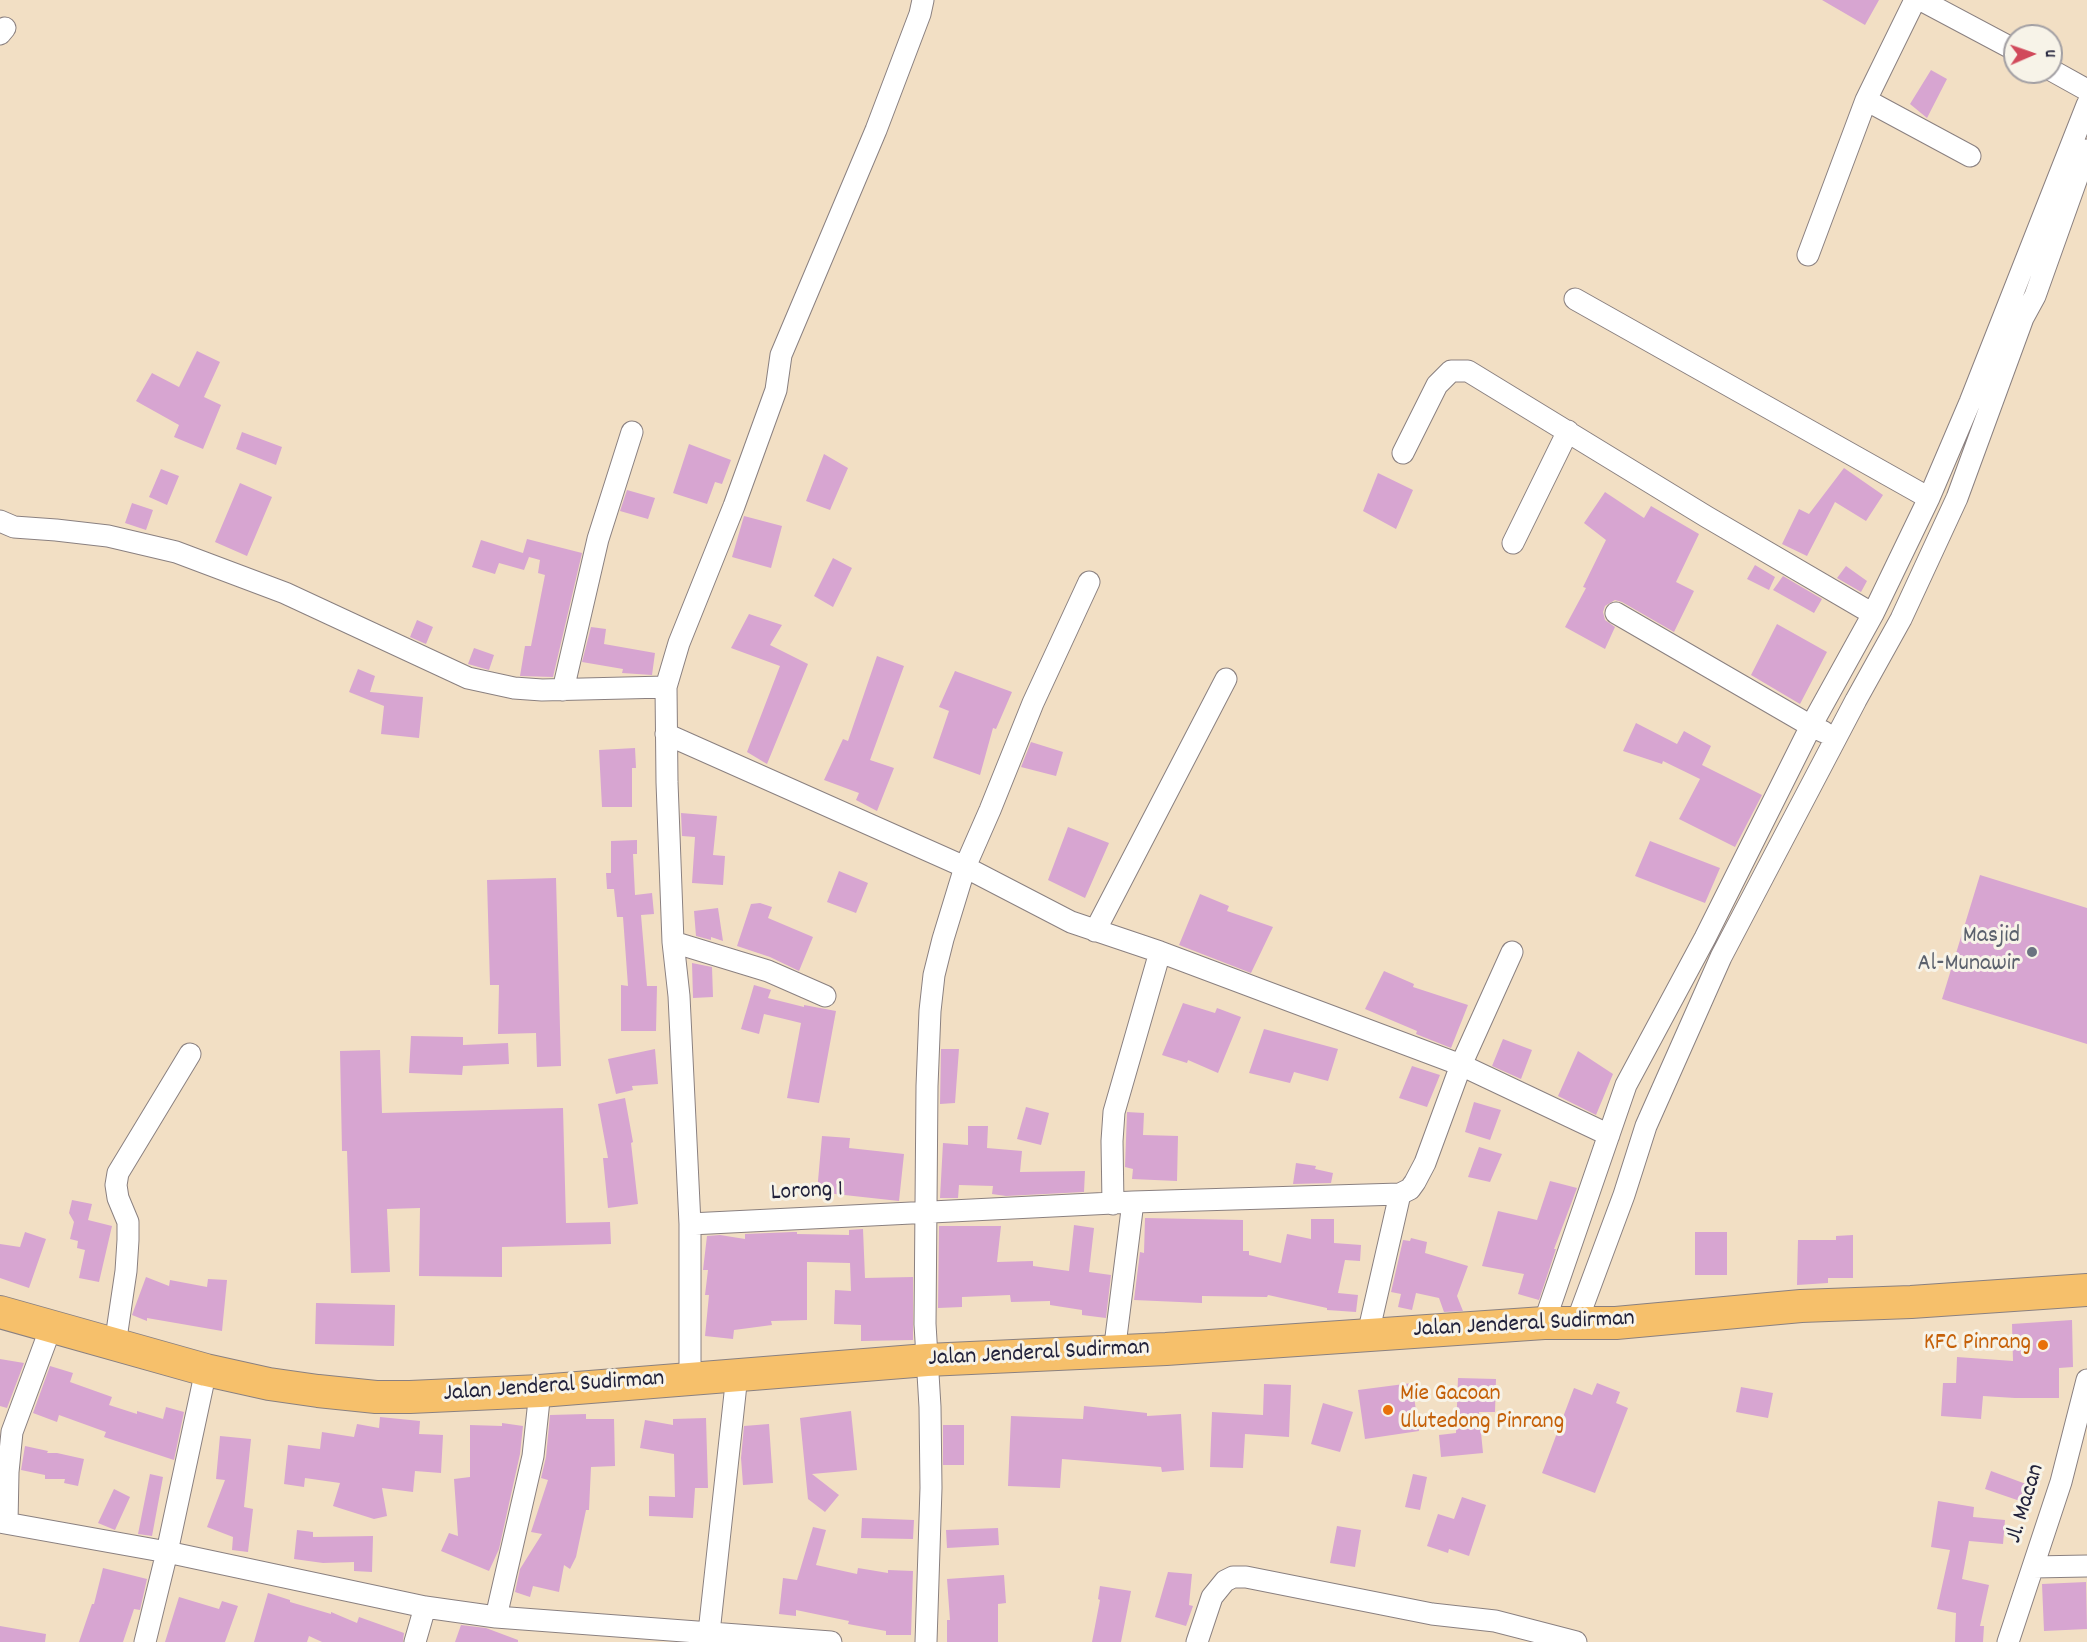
<!DOCTYPE html>
<html>
<head>
<meta charset="utf-8">
<style>
	body { margin:0 }
	#map { position:relative; width:2087px; height:1642px; overflow:hidden; background:#f2dfc4; font-family:Dekko,sans-serif }
	canvas { display:block }
	.north { position:absolute; left:2003px; top:24px; width:60px; height:60px; box-sizing:border-box; background:#f7f3e8; border:2px solid #a29fa3; border-radius:50%; rotate:88deg; font-size:16px; font-weight:700; line-height:24px; text-align:center; color:#22223b }
	.north::after { content:''; display:block; margin:auto; width:21px; height:27px; background:#d1495b; clip-path:polygon(50% 0,100% 100%,50% 72%,0 100%) }
</style>
</head>
<body>
<div id="map">
<canvas width="2087" height="1642"></canvas>
<div class="north">U</div>
</div>
<script>
const context = document.querySelector('canvas').getContext('2d');
context.lineJoin = 'round';
function fillPath(path, color) {
  context.fillStyle = color;
  context.fill(path, 'evenodd');
}
function shape(rows) {
  const path = new Path2D();
  for (const r of rows) {
    path.moveTo(r[0], r[1]);
    for (let i = 2; i < r.length; i += 2) path.lineTo(r[i], r[i + 1]);
  }
  return path;
}
function strokePath(path, color, width, dash) {
  context.strokeStyle = color;
  context.lineWidth = width;
  context.lineCap = dash ? 'butt' : 'round';
  context.setLineDash(dash || []);
  context.stroke(path);
}
function drawText(font, color, halo, rows, align = 'center') {
  context.font = font + ' Dekko,sans-serif';
  context.lineWidth = 6;
  context.setLineDash([]);
  context.textBaseline = 'middle';
  context.strokeStyle = halo;
  context.fillStyle = color;
  for (const [text, x, y, turn = 0] of rows) {
    context.save();
    context.translate(x, y);
    context.rotate((+turn || 0) * Math.PI / 180);
    context.textAlign = isNaN(turn) ? turn : align;
    if (halo) context.strokeText(text, 0, 0);
    context.fillText(text, 0, 0);
    context.restore();
  }
}
const building = shape([
	[1822,0,1879,0,1865,25],
	[1931,70,1947,79,1927,118,1910,104],
	[197,351,220,362,204,397,221,405,203,449,174,437,179,425,136,401,152,373,179,387],
	[242,432,282,447,276,465,236,449],
	[689,444,731,460,722,484,715,482,707,504,673,493],
	[824,454,848,468,830,510,806,501],
	[1844,468,1883,495,1866,521,1835,502,1807,556,1782,544,1799,509,1809,514],
	[161,469,179,476,167,505,149,497],
	[1378,473,1413,490,1396,529,1363,511],
	[240,483,272,497,247,556,215,542],
	[627,490,655,498,648,519,620,511],
	[1605,492,1644,518,1651,506,1699,534,1676,582,1694,591,1674,632,1622,602,1615,600,1605,606,1603,612,1605,620,1615,627,1605,649,1565,627,1586,588,1583,587,1606,540,1584,523],
	[132,503,153,510,146,530,125,523],
	[744,516,782,526,771,568,732,557],
	[527,539,582,553,553,677,520,676,525,646,531,646,545,575,538,573,540,560,529,557,524,570,499,563,495,574,472,567,481,540,523,553],
	[833,558,852,568,833,607,814,596],
	[1755,565,1775,577,1769,590,1747,579],
	[1846,566,1867,581,1861,592,1837,578],
	[1783,576,1822,599,1814,613,1773,590],
	[749,614,782,625,770,645,808,664,767,764,747,752,780,666,731,648],
	[417,620,433,627,426,644,410,637],
	[1777,624,1827,652,1800,704,1751,675],
	[591,627,606,629,604,644,655,653,652,675,622,673,623,669,582,662],
	[474,648,494,655,489,670,468,664],
	[877,656,904,666,870,760,894,768,877,811,856,800,859,793,824,780,843,739,848,741],
	[358,669,375,676,370,692,423,697,419,738,381,734,384,706,349,692],
	[955,671,1012,692,996,729,993,728,980,775,933,758,949,711,939,707],
	[1636,723,1677,744,1684,731,1711,746,1702,765,1762,795,1735,847,1679,819,1700,779,1663,761,1662,764,1623,751],
	[1031,742,1063,752,1056,776,1021,767],
	[635,748,636,768,632,768,632,807,602,807,599,750],
	[681,813,717,816,713,855,725,856,723,885,692,883,695,837,682,836],
	[1068,827,1109,843,1085,898,1048,880],
	[637,840,637,854,633,854,635,895,652,893,654,914,641,915,647,986,657,986,656,1031,621,1031,621,985,628,986,623,917,617,917,614,889,607,889,606,873,611,873,611,841],
	[1650,841,1720,868,1705,903,1635,876],
	[839,871,868,883,856,913,827,902],
	[1980,875,2087,908,2087,1044,1942,999],
	[556,878,561,1066,537,1067,536,1033,498,1034,499,985,490,985,487,880],
	[1200,894,1229,906,1227,911,1273,927,1251,973,1179,945],
	[760,903,772,907,768,918,813,937,799,971,770,957,737,946,751,904],
	[718,908,723,941,711,937,711,940,696,936,694,911],
	[692,963,712,967,713,997,693,998],
	[1384,971,1414,984,1413,987,1468,1005,1451,1048,1416,1034,1417,1031,1365,1009],
	[754,985,771,990,768,998,804,1007,804,1005,836,1011,819,1103,787,1098,801,1023,764,1014,759,1034,741,1029],
	[1183,1003,1215,1013,1217,1008,1241,1017,1218,1073,1188,1060,1187,1063,1162,1055],
	[1264,1029,1338,1049,1328,1081,1294,1072,1290,1083,1249,1073],
	[411,1036,463,1037,463,1045,508,1043,509,1064,463,1066,462,1075,409,1073],
	[1503,1039,1532,1050,1521,1079,1492,1066],
	[655,1049,658,1084,632,1086,633,1090,616,1094,608,1059],
	[941,1049,959,1049,955,1103,940,1104],
	[380,1050,382,1113,563,1108,566,1223,610,1222,611,1244,502,1247,502,1277,419,1276,420,1208,387,1209,390,1272,351,1273,347,1151,342,1151,340,1051],
	[1578,1051,1613,1074,1596,1115,1558,1096],
	[1412,1066,1440,1075,1427,1107,1399,1098],
	[625,1098,633,1142,631,1143,638,1204,608,1208,603,1158,608,1158,598,1104],
	[1474,1102,1501,1110,1490,1140,1465,1132],
	[1026,1107,1049,1113,1041,1145,1017,1139],
	[1127,1112,1144,1113,1143,1135,1178,1136,1177,1181,1132,1179,1133,1169,1125,1167],
	[968,1126,988,1126,987,1148,1022,1151,1020,1172,1085,1171,1084,1192,1006,1196,992,1194,993,1186,959,1185,958,1198,940,1198,943,1143,968,1145],
	[822,1136,850,1138,849,1148,904,1154,899,1201,817,1192],
	[1479,1147,1502,1154,1490,1182,1468,1177],
	[1296,1163,1316,1166,1315,1169,1333,1173,1331,1183,1293,1184],
	[1550,1181,1577,1188,1554,1249,1556,1249,1539,1300,1518,1294,1524,1274,1482,1266,1498,1211,1537,1220],
	[72,1200,92,1204,88,1220,112,1226,99,1282,79,1278,85,1250,77,1248,78,1241,70,1239,74,1222,69,1213],
	[1145,1218,1243,1220,1243,1251,1249,1251,1249,1255,1281,1263,1287,1234,1311,1239,1311,1219,1334,1219,1334,1243,1361,1245,1360,1261,1345,1260,1338,1293,1358,1295,1356,1312,1327,1310,1327,1308,1268,1295,1267,1297,1202,1296,1202,1303,1134,1300,1140,1252,1144,1253],
	[1074,1225,1094,1228,1089,1272,1111,1275,1106,1318,1082,1315,1082,1310,1050,1305,1050,1301,1011,1302,1010,1295,962,1297,962,1307,938,1308,939,1226,1001,1226,997,1262,1033,1261,1033,1266,1069,1271],
	[863,1229,865,1278,913,1277,913,1340,861,1341,861,1325,834,1324,835,1290,851,1291,850,1263,807,1262,807,1320,771,1321,772,1325,734,1330,733,1339,705,1336,709,1295,705,1295,708,1270,703,1270,707,1236,720,1235,745,1239,745,1234,793,1232,797,1232,797,1234,849,1235,849,1230],
	[25,1232,46,1239,29,1288,0,1278,0,1244,20,1247],
	[1695,1232,1727,1232,1727,1275,1695,1275],
	[1853,1235,1853,1278,1828,1278,1828,1283,1797,1285,1798,1240,1836,1240,1836,1236],
	[1411,1238,1427,1242,1425,1253,1468,1266,1457,1296,1463,1311,1444,1312,1439,1298,1416,1293,1412,1310,1398,1307,1401,1294,1391,1292,1403,1240,1410,1241],
	[146,1277,169,1286,170,1280,207,1287,208,1279,227,1280,222,1331,147,1318,147,1321,132,1315],
	[316,1303,395,1305,394,1346,315,1344],
	[2072,1320,2073,1367,2059,1368,2059,1398,2015,1398,1983,1396,1981,1419,1941,1416,1943,1383,1956,1383,1957,1357,2013,1361,2012,1324],
	[0,1359,24,1363,7,1408,0,1406],
	[50,1366,73,1373,70,1382,112,1397,109,1405,137,1414,137,1411,163,1419,166,1407,184,1412,174,1460,104,1437,106,1432,59,1415,57,1422,33,1413],
	[1458,1378,1496,1379,1495,1412,1479,1412,1483,1453,1441,1457,1439,1435,1456,1433],
	[1412,1383,1419,1431,1365,1439,1358,1390],
	[1597,1383,1620,1392,1616,1403,1628,1408,1595,1493,1542,1473,1574,1388,1592,1395],
	[1264,1384,1291,1385,1289,1437,1245,1434,1243,1468,1210,1467,1212,1412,1263,1415],
	[1741,1387,1773,1393,1768,1418,1736,1412],
	[1323,1403,1353,1412,1340,1452,1311,1444],
	[1084,1406,1147,1413,1147,1416,1181,1414,1184,1470,1162,1472,1161,1467,1062,1459,1060,1488,1008,1486,1011,1416,1083,1419],
	[851,1411,857,1470,812,1474,839,1495,825,1512,808,1499,800,1418],
	[586,1414,586,1419,614,1419,615,1466,591,1467,589,1510,586,1510,576,1557,570,1569,564,1565,559,1592,533,1586,530,1597,515,1592,520,1569,542,1534,531,1532,548,1480,541,1478,546,1457,550,1415],
	[380,1417,420,1421,419,1434,443,1435,441,1473,415,1471,413,1492,382,1488,387,1516,374,1519,333,1506,340,1483,305,1478,304,1487,284,1484,288,1445,320,1449,322,1432,354,1437,357,1424,379,1428],
	[706,1418,708,1488,695,1488,693,1518,649,1516,649,1496,675,1497,674,1454,640,1448,645,1420,673,1425,673,1419],
	[502,1423,523,1426,520,1454,499,1549,489,1571,441,1551,449,1533,458,1536,454,1479,470,1477,470,1425,502,1426],
	[769,1424,773,1483,743,1485,741,1458,744,1426],
	[943,1425,964,1425,964,1465,943,1465],
	[220,1436,251,1439,244,1507,253,1509,248,1552,232,1550,233,1537,207,1527,225,1480,216,1479],
	[25,1446,48,1451,47,1453,57,1453,84,1459,78,1486,64,1483,65,1479,45,1479,45,1475,21,1470],
	[1991,1471,2026,1484,2020,1501,1985,1489],
	[150,1474,163,1477,152,1536,138,1534],
	[1413,1474,1427,1477,1420,1510,1405,1507],
	[114,1489,130,1497,115,1530,98,1523],
	[1462,1497,1486,1505,1469,1556,1449,1549,1448,1553,1427,1546,1438,1514,1454,1519],
	[1938,1501,1974,1507,1973,1517,2005,1520,2003,1544,1969,1541,1962,1579,1989,1585,1980,1626,1984,1626,1983,1642,1955,1642,1956,1613,1937,1609,1950,1550,1931,1547],
	[862,1518,914,1520,913,1539,861,1538],
	[1337,1526,1361,1530,1355,1567,1330,1563],
	[813,1527,826,1530,816,1565,857,1574,858,1568,888,1573,888,1570,913,1571,911,1635,886,1635,886,1631,848,1624,849,1621,796,1610,796,1616,779,1614,783,1578,797,1580],
	[998,1528,999,1545,947,1548,946,1530],
	[297,1530,313,1532,313,1537,373,1536,372,1572,354,1571,354,1562,323,1563,294,1559],
	[103,1568,147,1579,140,1610,134,1609,123,1642,79,1642,92,1604,94,1604],
	[1168,1572,1192,1574,1189,1605,1193,1606,1186,1626,1155,1617],
	[1004,1575,1006,1603,998,1604,998,1642,947,1642,947,1620,950,1620,947,1579],
	[2086,1582,2087,1629,2044,1631,2042,1584],
	[1100,1586,1131,1591,1121,1642,1092,1642,1100,1600,1098,1599],
	[268,1593,290,1600,290,1602,331,1614,331,1612,357,1623,359,1617,404,1633,403,1642,322,1642,309,1636,307,1642,254,1642],
	[179,1597,219,1609,222,1601,238,1606,225,1642,165,1642],
	[461,1625,486,1628,518,1640,518,1642,455,1642],
	[0,1626,46,1634,45,1642,0,1642]
]);
const minor = shape([
	[1921,0,2015,50],
	[0,34,5,28],
	[2051,70,2087,90],
	[1866,100,1970,156],
	[1808,255,1866,100,1915,0],
	[1575,299,1929,498],
	[1403,453,1437,385,1451,371,1468,371,1707,517,1873,614],
	[0,521,14,527,56,530,108,536,176,552,285,593,468,678,514,688,542,690,666,687],
	[1513,543,1568,431],
	[1616,613,1811,726,1824,732],
	[563,690,598,539,632,432],
	[666,734,965,867,990,810,1033,703,1089,582],
	[1095,931,1226,679],
	[673,942,768,971,825,996],
	[1113,1204,1112,1141,1114,1112,1160,952],
	[690,1224,1133,1202,1400,1194,1410,1189,1415,1182,1425,1163,1461,1065,1609,1135],
	[1544,1323,1626,1085,1705,938,1811,726,1873,614,1929,498,1970,402,2087,105],
	[1576,1324,1624,1195,1646,1126,1721,957,1856,700,1901,619,1957,498,2023,318,2035,296,2087,150],
	[1368,1334,1400,1194],
	[115,1345,126,1271,128,1240,128,1222,118,1198,116,1185,118,1173,190,1054],
	[1116,1351,1116,1337,1133,1202],
	[690,1378,690,1224,679,996,673,942,667,782,666,687,679,643,734,506,776,390,781,355,876,130,920,14,923,0],
	[0,1522,167,1552,425,1607,496,1617,831,1642],
	[7,1523,8,1472,12,1432,51,1327],
	[2033,1567,2087,1566],
	[496,1617,533,1456,540,1391],
	[145,1642,167,1552,206,1370],
	[415,1642,425,1607],
	[708,1642,737,1375],
	[926,1642,931,1488,930,1407,925,1324,927,1086,930,1011,934,975,943,939,965,867,1071,922,1160,952,1461,1065,1512,952],
	[1197,1642,1212,1597,1225,1581,1233,1577,1246,1577,1432,1614,1495,1621,1576,1642],
	[2008,1642,2061,1482,2087,1380]
]);
const highway = shape([
	[0,1312,206,1370,269,1384,318,1391,376,1397,410,1397,540,1391,927,1360,1166,1349,1544,1323,1616,1323,1801,1306,1911,1302,2087,1290]
]);
const markers = [
	[2032,952,6,"#6b7280"],
	[2043,1345,6,"#e8710a"],
	[1388,1410,6,"#e8710a"]
];
const worshipNames = [
	["Masjid",2020,938],
	["Al-Munawir",2020,966]
];
const streetNames = [
	["Lorong 1",807,1193,-3],
	["Jalan Jenderal Sudirman",1524,1326,-3],
	["Jalan Jenderal Sudirman",1039,1355,-3],
	["Jalan Jenderal Sudirman",554,1388,-4],
	["Jl. Macan",2027,1504,-73]
];
const foodNames = [
	["KFC Pinrang",2031,1345],
	["Mie Gacoan",1400,1396,"left"],
	["Ulutedong Pinrang",1400,1424,"left"]
];
fillPath(building, '#d7a5d1');
strokePath(minor, '#8a8080', 23);
strokePath(highway, '#8a8080', 34);
strokePath(minor, '#fff', 21);
strokePath(highway, '#f6c06b', 32);
for (const [x, y, r, color] of markers) {
  const dot = new Path2D();
  dot.arc(x, y, r, 0, 2 * Math.PI);
  context.fillStyle = color;
  context.fill(dot);
  strokePath(dot, '#f7f3e8', 2);
}
drawText('24px', '#5b616d', '#f7f3e8', worshipNames, 'right');
drawText('24px', '#22223b', '#f7f3e8', streetNames);
drawText('24px', '#c56008', '#f7f3e8', foodNames, 'right');
</script>
</body>
</html>
